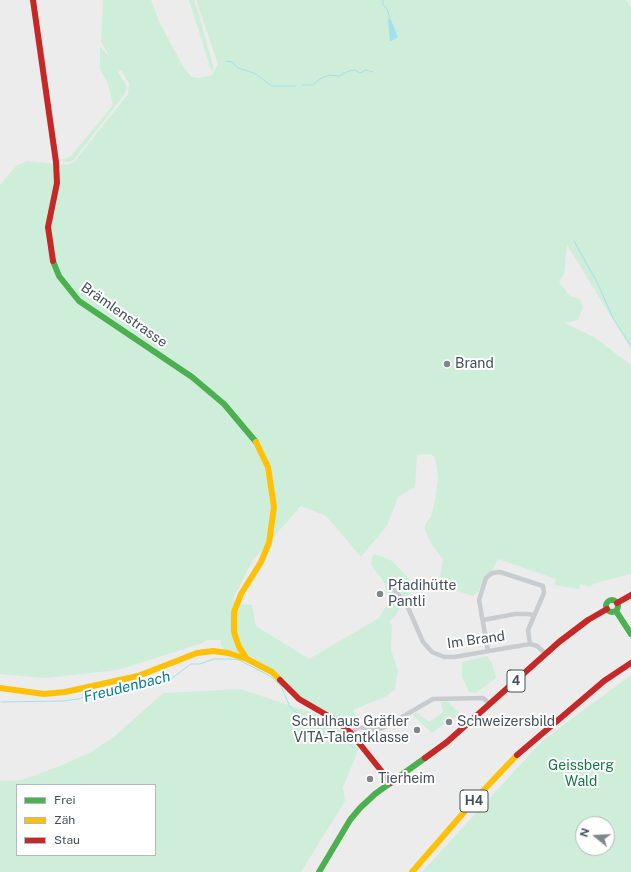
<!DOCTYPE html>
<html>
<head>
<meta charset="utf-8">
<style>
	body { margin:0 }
	#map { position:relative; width:631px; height:872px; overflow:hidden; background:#edecec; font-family:"Public Sans",sans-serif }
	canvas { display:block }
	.legend { position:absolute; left:16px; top:784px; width:140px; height:72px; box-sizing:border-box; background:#fff; border:1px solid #b4b9bd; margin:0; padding:5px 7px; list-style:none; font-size:12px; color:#445059 }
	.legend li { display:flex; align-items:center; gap:8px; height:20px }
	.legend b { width:20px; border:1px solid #b4b9bd }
	.north { position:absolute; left:575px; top:816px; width:40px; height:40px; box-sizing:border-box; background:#fff; border:1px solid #b4b9bd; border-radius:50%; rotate:288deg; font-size:11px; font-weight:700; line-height:16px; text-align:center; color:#445059 }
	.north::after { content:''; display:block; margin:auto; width:14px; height:18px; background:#7f878c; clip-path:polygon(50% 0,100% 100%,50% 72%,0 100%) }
</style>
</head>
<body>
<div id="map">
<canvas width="631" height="872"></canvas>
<ul class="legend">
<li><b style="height:5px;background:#4caf50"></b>Frei</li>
<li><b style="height:5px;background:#ffc107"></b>Zäh</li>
<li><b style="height:5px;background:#c62828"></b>Stau</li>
</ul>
<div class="north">N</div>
</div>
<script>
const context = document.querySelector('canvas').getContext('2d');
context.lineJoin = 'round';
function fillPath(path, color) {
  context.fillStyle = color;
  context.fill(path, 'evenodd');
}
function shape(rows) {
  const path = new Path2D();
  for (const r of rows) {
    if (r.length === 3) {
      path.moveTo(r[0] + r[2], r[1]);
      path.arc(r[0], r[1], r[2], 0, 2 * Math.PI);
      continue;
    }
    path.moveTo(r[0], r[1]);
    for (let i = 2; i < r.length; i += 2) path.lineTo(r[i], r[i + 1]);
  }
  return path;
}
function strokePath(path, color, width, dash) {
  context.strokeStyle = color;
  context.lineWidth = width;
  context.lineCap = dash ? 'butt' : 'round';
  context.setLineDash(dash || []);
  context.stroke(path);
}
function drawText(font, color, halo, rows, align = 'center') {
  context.font = font + ' "Public Sans",sans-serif';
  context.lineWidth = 4;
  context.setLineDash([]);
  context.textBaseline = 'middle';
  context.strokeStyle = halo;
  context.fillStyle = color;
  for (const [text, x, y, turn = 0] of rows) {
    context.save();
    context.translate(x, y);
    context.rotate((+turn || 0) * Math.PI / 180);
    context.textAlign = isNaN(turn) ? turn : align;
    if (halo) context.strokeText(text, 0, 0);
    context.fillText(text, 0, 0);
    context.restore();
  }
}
const green = shape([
	[103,0,151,0,159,21,184,68,192,77,198,78,212,75,218,64,196,0,626,0,631,8,631,349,567,245,564,274,559,282,570,296,580,299,583,307,578,320,564,323,594,337,631,365,631,574,595,583,590,587,580,584,579,589,554,585,556,579,498,559,493,569,485,577,478,592,473,596,457,591,440,577,443,559,432,545,424,528,427,521,431,517,435,500,438,478,435,457,430,454,417,455,415,487,398,497,387,526,361,557,326,516,301,506,253,560,233,599,240,604,252,605,256,626,309,659,379,618,388,603,385,583,371,565,373,554,381,556,392,561,417,587,404,600,396,615,389,622,392,625,391,650,398,671,395,689,387,696,353,710,359,720,351,725,300,697,284,680,249,655,225,650,221,646,221,640,208,640,200,644,118,670,45,678,0,674,0,185,16,166,27,161,67,165,74,162,128,94,129,83,121,70,118,72,127,87,124,95,73,161,68,162,59,160,57,158,64,159,71,156,113,105,108,84,100,69,100,46,110,58,101,41],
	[189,0,194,0,198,11,213,66,212,73],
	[487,656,492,663,496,678,476,693,469,692,462,677,462,662],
	[631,675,631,872,422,872,543,740],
	[583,824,607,824,607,848,583,848],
	[240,689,316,714,344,732,359,748,343,787,345,801,301,872,0,872,0,781,21,780,60,766,91,752,115,736,163,693],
	[17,785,155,785,155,855,17,855],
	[447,701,461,715,449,720,432,733,413,715,416,712,429,722,443,712,441,702]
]);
const water = shape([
	[388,19,391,20,398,37,390,42]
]);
const stream = shape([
	[383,0,383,5,387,9,390,19],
	[226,61,232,62,238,68,254,73,272,86,295,86],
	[302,85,313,85,320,79,329,75,339,76,349,71,355,70,360,73,366,70,373,72],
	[574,241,597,282,613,318,631,346],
	[1,702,63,701,78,699,103,691,124,689,171,679,191,664,200,664,214,659,231,659,239,660,270,676,281,686,290,707,302,717,325,724,331,730,344,736,353,748]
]);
const street = shape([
	[394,590,406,603,423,642,432,652,444,657,454,657,530,644,537,646,546,654],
	[483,620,515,614,527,614,534,615],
	[488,651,479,600,486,578,492,573,500,572,543,586,544,593,528,630,530,644],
	[351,733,359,727,375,730,383,728,433,699,483,698,490,704]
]);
const fast = shape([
	[53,261,59,276,79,301,192,377,224,404,256,442],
	[612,606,6],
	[616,611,631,634],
	[319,872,350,820,360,808,375,794,425,758]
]);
const slow = shape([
	[247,659,239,647,234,632,234,612,241,594,261,562,269,543,274,507,268,467,256,442],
	[0,688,44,694,65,692,138,676,197,653,213,651,228,653,247,659,272,672,280,680],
	[412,872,479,795,517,755]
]);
const jam = shape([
	[33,0,56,162,57,183,48,227,53,261],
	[617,603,631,595],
	[280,680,299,699,337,721,351,733,391,783],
	[517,755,604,681,631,663],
	[425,758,447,742,559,642,588,620,607,609]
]);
const markers = [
	[447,364,4,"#7f878c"],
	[380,594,4,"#7f878c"],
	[449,722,4,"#7f878c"],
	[417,730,4,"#7f878c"],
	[370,779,4,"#7f878c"]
];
const shields = [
	[516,681,18],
	[474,801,28]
];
const shieldNames = [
	["4",516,681],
	["H4",474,801]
];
const streetNames = [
	["Brämlenstrasse",124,315,35],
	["Im Brand",476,640,-8]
];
const poiNames = [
	["Brand",455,364],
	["Pfadihütte",388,586],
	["Pantli",388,602],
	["Schulhaus Gräfler",409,722,"right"],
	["VITA-Talentklasse",409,738,"right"],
	["Schweizersbild",457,722],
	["Tierheim",378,779]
];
const parkNames = [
	["Geissberg",581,766],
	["Wald",581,782]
];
const waterNames = [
	["Freudenbach",127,687,-14]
];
fillPath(green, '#cfeed9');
fillPath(water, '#a3dfed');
strokePath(stream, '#a3dfed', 1);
strokePath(street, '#c8ccce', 4.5);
strokePath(fast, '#4caf50', 6);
strokePath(slow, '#ffc107', 6);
strokePath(jam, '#c62828', 6);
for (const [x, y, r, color] of markers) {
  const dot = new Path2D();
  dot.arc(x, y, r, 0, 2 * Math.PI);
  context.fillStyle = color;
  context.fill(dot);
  strokePath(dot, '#fff', 1.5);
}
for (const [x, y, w] of shields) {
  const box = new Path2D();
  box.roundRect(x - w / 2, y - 11, w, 22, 3);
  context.fillStyle = '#fff';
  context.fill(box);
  strokePath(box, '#445059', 1);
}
drawText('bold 13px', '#445059', null, shieldNames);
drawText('14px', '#445059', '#fff', streetNames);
drawText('14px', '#445059', '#fff', poiNames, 'left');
drawText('14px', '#147a44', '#fff', parkNames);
drawText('italic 15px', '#0a7f97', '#fff', waterNames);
</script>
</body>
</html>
